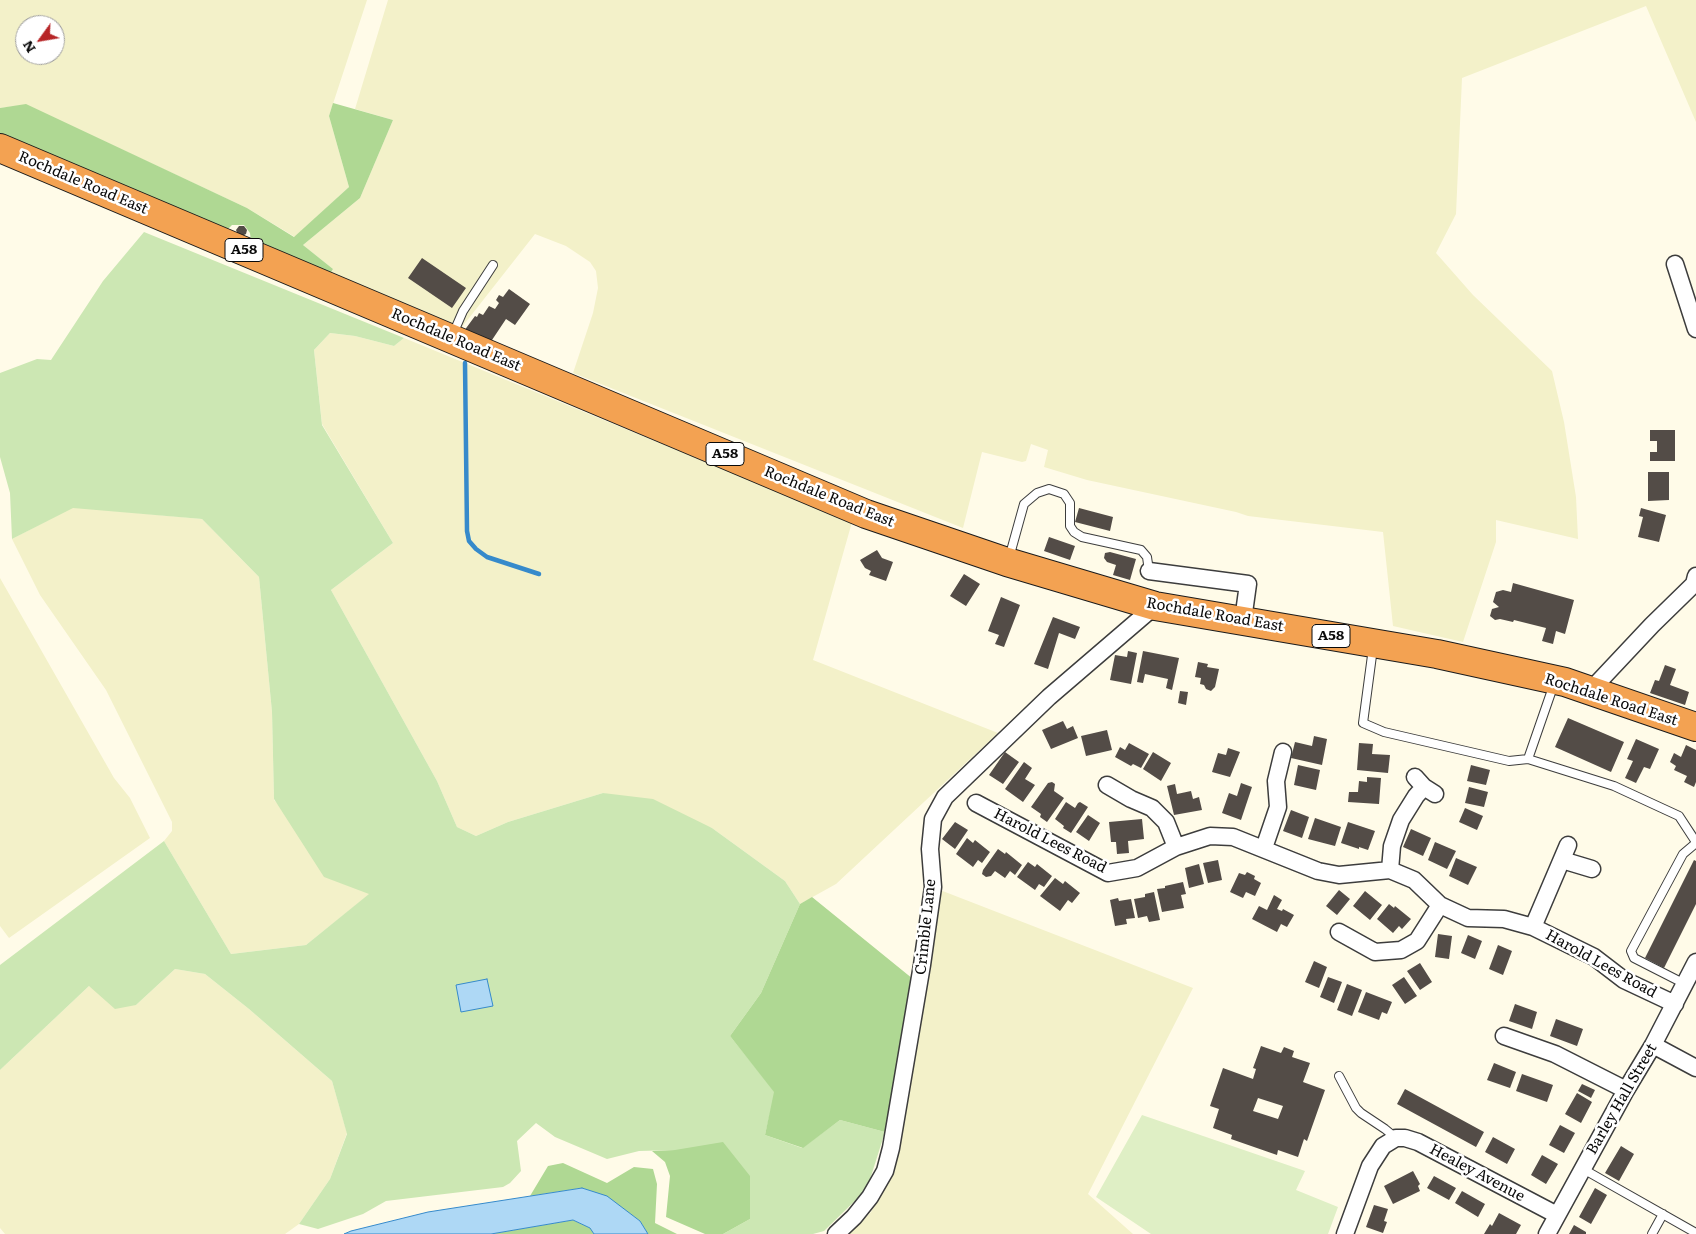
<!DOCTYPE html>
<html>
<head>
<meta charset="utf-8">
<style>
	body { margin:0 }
	#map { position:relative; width:1696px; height:1234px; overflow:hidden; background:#fffbe8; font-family:Literata,serif }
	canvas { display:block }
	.north { position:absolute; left:15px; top:15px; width:50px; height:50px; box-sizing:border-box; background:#fff; border:1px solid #9d9d9d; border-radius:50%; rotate:238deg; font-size:14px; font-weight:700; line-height:20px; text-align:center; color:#0a0a0a }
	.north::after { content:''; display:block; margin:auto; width:18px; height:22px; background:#b72527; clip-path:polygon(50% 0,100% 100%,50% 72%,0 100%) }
</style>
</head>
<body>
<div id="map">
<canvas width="1696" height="1234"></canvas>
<div class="north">N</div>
</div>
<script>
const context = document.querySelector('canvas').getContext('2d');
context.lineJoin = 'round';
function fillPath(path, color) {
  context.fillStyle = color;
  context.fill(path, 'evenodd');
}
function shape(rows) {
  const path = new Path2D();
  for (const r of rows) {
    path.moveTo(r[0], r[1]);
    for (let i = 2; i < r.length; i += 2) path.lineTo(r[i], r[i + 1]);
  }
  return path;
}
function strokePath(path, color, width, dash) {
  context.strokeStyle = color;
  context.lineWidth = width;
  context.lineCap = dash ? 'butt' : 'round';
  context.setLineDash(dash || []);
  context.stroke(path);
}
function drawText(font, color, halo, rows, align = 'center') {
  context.font = font + ' Literata,serif';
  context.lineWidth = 5;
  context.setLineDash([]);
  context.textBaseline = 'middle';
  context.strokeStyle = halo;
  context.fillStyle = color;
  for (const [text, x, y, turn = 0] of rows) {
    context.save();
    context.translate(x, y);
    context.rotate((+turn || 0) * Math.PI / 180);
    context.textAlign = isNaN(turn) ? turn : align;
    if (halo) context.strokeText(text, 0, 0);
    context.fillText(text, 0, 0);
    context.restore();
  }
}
const farmland = shape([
	[0,0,367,0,329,116,349,187,295,237,247,208,26,105,0,108],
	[25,25,55,25,55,55,25,55],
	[388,0,1696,0,1696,122,1646,6,1462,78,1456,214,1436,253,1473,295,1552,371,1564,422,1576,497,1578,539,1496,520,1496,542,1463,642,1393,626,1383,532,1248,516,1236,512,1087,480,1044,467,1048,450,1031,444,1026,461,1022,462,982,452,963,528,573,373,593,313,598,288,596,271,590,262,566,246,535,234,462,327,330,274,333,269,303,245,360,198,393,120,355,109],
	[330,333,355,336,394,346,404,338,852,522,813,660,998,733,836,884,800,904,785,881,712,828,603,793,508,822,476,836,457,827,437,781,331,590,393,543,322,424,314,350],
	[73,507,202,519,259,577,272,712,274,800,370,894,306,945,231,954,164,841,172,831,172,822,106,690,40,595,12,539],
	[0,578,114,778,130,798,150,838,9,938,0,926],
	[940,890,1193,988,1088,1194,1133,1234,849,1234,871,1212,893,1172,925,1001],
	[175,969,205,974,249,1009,332,1081,347,1133,330,1179,299,1224,285,1234,5,1234,0,1228,0,1070,89,986,136,1005]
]);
const green = shape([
	[144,232,404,338,394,346,355,336,330,333,314,350,322,425,393,543,331,590,437,781,457,827,476,836,508,822,603,793,653,799,712,828,785,881,800,904,761,993,730,1036,775,1092,765,1135,802,1148,840,1120,885,1132,867,1189,824,1231,813,1234,723,1234,750,1219,675,1150,639,1151,607,1159,555,1137,536,1123,517,1141,521,1171,510,1183,503,1187,386,1201,363,1214,318,1229,299,1224,330,1179,347,1134,332,1081,249,1009,205,974,175,969,136,1005,115,1009,89,986,0,1070,0,965,164,841,231,954,306,945,369,894,324,877,274,799,272,712,259,577,202,519,73,508,12,539,10,493,0,457,0,373,37,359,51,360,103,281]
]);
const forest = shape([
	[333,103,393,120,360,198,303,245,333,269,330,274,251,241,250,233,244,225,232,225,227,230,0,138,0,108,26,104,247,208,294,237,349,187,329,116],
	[812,897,913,979,885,1132,840,1120,803,1148,765,1135,774,1092,730,1036,761,993,800,904],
	[723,1142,750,1176,750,1219,723,1234,705,1234,666,1217,670,1176,665,1162,652,1151,675,1150],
	[563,1163,607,1183,634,1167,653,1169,657,1184,655,1223,677,1234,648,1234,640,1221,607,1197,582,1188,530,1196,548,1166],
	[573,1220,590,1228,594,1234,491,1234]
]);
const pitch = shape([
	[1142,1115,1305,1171,1296,1190,1338,1207,1328,1234,1151,1234,1096,1197]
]);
const water = shape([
	[487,979,493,1006,461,1012,456,985,487,979],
	[582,1188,607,1196,640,1221,648,1234,594,1234,590,1228,573,1220,491,1234,344,1234,351,1231,428,1212,582,1188]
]);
const stream = shape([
	[465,363,467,531,469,541,476,549,487,557,539,574]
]);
const building = shape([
	[239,226,244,226,247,230,246,234,242,236,238,235,236,230],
	[422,258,466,288,452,308,408,278],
	[509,289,530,304,515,325,506,319,490,343,464,331,475,316,477,317,479,313,483,315,489,306,495,309,499,303,496,300,499,295,503,297],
	[1650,430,1675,430,1675,461,1650,461,1650,452,1657,452,1657,441,1650,441],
	[1648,472,1669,472,1669,500,1648,501],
	[1079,508,1113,517,1110,531,1075,522],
	[1641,508,1666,515,1659,542,1638,537,1643,517,1639,516],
	[1049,537,1075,546,1070,560,1044,551],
	[877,550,882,558,893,562,886,581,869,575,871,571,865,568,860,560],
	[1110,552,1136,559,1130,580,1113,575,1116,565,1107,562,1104,558,1105,553],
	[964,574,980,584,966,606,950,596],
	[1513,583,1574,600,1565,634,1556,631,1553,644,1542,641,1546,628,1514,620,1513,622,1500,619,1495,620,1490,616,1492,609,1499,607,1493,602,1496,592,1503,590,1511,592],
	[1001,597,1020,605,1004,647,995,644,999,635,988,631],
	[1053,617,1080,627,1075,639,1059,633,1048,669,1034,664],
	[1128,651,1137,653,1131,684,1110,680,1115,655,1127,657],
	[1143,651,1179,658,1172,690,1166,688,1168,679,1145,674,1143,683,1137,682],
	[1198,662,1208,664,1207,667,1219,669,1215,687,1211,691,1206,689,1204,685,1200,684,1201,678,1195,677],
	[1665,665,1676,669,1670,685,1689,692,1685,705,1650,693,1655,680,1659,681],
	[1180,691,1188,692,1186,705,1178,703],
	[1568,718,1624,742,1611,772,1555,747],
	[1063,721,1067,729,1073,726,1078,738,1051,749,1042,730],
	[1107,730,1112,750,1086,756,1081,736],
	[1314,736,1327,739,1322,765,1291,758,1295,742,1312,746],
	[1636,739,1659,749,1650,769,1644,767,1636,783,1625,778,1633,761,1627,759],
	[1129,743,1149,754,1141,768,1133,764,1131,766,1115,757,1120,747,1125,750],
	[1359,743,1373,744,1372,754,1390,755,1388,773,1357,770],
	[1686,745,1696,750,1696,782,1694,787,1684,782,1687,776,1674,770,1676,766,1670,762,1674,753,1681,757],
	[1228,748,1240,752,1230,777,1212,772,1218,753,1226,755],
	[1005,752,1019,762,1003,784,989,775],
	[1153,752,1171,763,1161,781,1143,769],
	[1024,762,1032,768,1025,779,1035,785,1023,802,1005,789],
	[1298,765,1320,770,1316,790,1294,785],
	[1471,765,1490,770,1486,785,1467,781],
	[1367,777,1381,778,1379,804,1348,802,1349,792,1358,792,1359,781,1367,782],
	[1052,782,1055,784,1054,791,1064,798,1047,822,1040,817,1041,814,1031,807,1048,783],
	[1241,783,1252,787,1241,820,1222,813,1229,793,1237,796],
	[1175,784,1177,794,1191,791,1193,799,1199,797,1202,810,1174,815,1167,786],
	[1469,787,1488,792,1484,807,1465,803],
	[1066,802,1075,808,1078,803,1080,802,1088,807,1071,833,1063,828,1064,826,1055,819],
	[1465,808,1483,816,1477,830,1459,822],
	[1291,810,1309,817,1302,838,1283,831],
	[1088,815,1100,823,1089,841,1076,832],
	[1315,818,1341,827,1335,846,1308,839],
	[1142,819,1144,839,1128,841,1129,853,1117,854,1116,842,1111,842,1109,822],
	[955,822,968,830,955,849,942,839],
	[1348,822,1375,831,1368,850,1359,847,1359,849,1341,843],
	[1411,829,1431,838,1423,856,1403,847],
	[967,838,973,843,975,840,990,852,982,863,978,860,973,867,956,854],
	[1435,842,1456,851,1447,869,1428,860],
	[998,849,1005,854,1006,852,1022,865,1015,875,1010,871,1005,878,995,871,991,876,986,877,982,874,983,870],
	[1456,858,1477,867,1468,885,1449,876],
	[1218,860,1222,880,1208,883,1203,863],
	[1694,860,1696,861,1696,904,1664,968,1645,958],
	[1028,862,1035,867,1037,864,1052,876,1044,887,1039,884,1035,890,1017,877],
	[1199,864,1204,884,1189,888,1185,868],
	[1247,872,1255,876,1254,879,1261,883,1255,896,1246,892,1243,898,1230,892,1239,873,1245,875],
	[1055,878,1063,884,1065,881,1080,893,1072,903,1068,900,1060,911,1040,896],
	[1183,882,1186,894,1181,895,1184,908,1162,912,1157,889,1165,888,1165,886],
	[1339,890,1350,899,1337,915,1326,906],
	[1365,891,1382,905,1370,920,1353,906],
	[1154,892,1160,920,1149,922,1147,916,1138,918,1134,899,1145,897,1145,894],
	[1274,895,1282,900,1277,909,1282,911,1283,909,1294,915,1287,927,1281,924,1277,932,1252,919,1259,906,1267,910],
	[1118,898,1119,901,1131,899,1135,918,1126,919,1127,924,1115,926,1110,900],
	[1389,904,1394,908,1395,906,1411,919,1402,929,1399,926,1393,933,1377,919],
	[1438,934,1452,936,1449,959,1435,957],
	[1468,935,1482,941,1475,959,1461,953],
	[1498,945,1512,951,1503,975,1489,969],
	[1314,961,1327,967,1319,988,1305,982],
	[1420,963,1432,982,1420,990,1407,971],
	[1328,977,1342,982,1334,1003,1320,997],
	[1404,977,1417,996,1405,1004,1392,985],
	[1347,984,1362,990,1352,1016,1337,1010],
	[1366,992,1392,1002,1387,1014,1382,1012,1379,1020,1358,1012],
	[1515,1004,1537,1012,1532,1029,1509,1021],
	[1556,1019,1583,1029,1577,1046,1550,1036],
	[1261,1046,1281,1053,1284,1047,1294,1051,1292,1057,1310,1063,1303,1082,1325,1090,1307,1141,1304,1139,1298,1157,1278,1150,1277,1155,1231,1139,1232,1135,1213,1128,1219,1109,1210,1106,1223,1068,1253,1079,1256,1069,1253,1068],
	[1258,1098,1283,1106,1278,1119,1253,1111],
	[1494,1063,1516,1072,1510,1088,1487,1080],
	[1522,1074,1553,1085,1547,1102,1516,1091],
	[1582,1084,1595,1090,1591,1098,1578,1091],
	[1405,1089,1484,1132,1476,1147,1397,1104],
	[1577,1093,1592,1102,1581,1123,1565,1114],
	[1560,1125,1575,1133,1564,1153,1549,1145],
	[1493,1137,1515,1149,1507,1164,1485,1152],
	[1621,1146,1634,1154,1619,1181,1605,1173],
	[1542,1155,1558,1164,1546,1184,1531,1175],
	[1413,1171,1420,1184,1418,1186,1420,1191,1393,1204,1384,1186],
	[1434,1176,1456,1188,1449,1200,1427,1188],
	[1595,1188,1607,1195,1591,1224,1579,1217],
	[1462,1191,1485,1204,1478,1217,1455,1203],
	[1374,1205,1388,1209,1384,1221,1387,1222,1383,1233,1366,1227],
	[1499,1213,1521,1225,1516,1234,1484,1234,1490,1224,1492,1226],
	[1574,1225,1586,1232,1586,1234,1569,1234]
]);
const lane = shape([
	[453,334,463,311,493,265],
	[1009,558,1024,504,1037,493,1049,489,1064,494,1070,503,1070,526,1074,532,1082,537,1141,550,1147,557,1149,571],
	[1373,648,1363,723,1384,732,1509,761,1528,759,1554,684],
	[1528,759,1614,786,1679,816,1696,842],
	[1685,984,1634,958,1631,951,1683,854,1696,843],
	[1339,1076,1356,1108,1361,1113,1385,1129,1396,1138],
	[1583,1169,1696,1233],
	[1652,1234,1663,1214]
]);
const street = shape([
	[1675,264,1696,329],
	[1149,571,1248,584,1243,620],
	[1590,691,1652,625,1694,584,1696,576],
	[1415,777,1424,787,1435,794],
	[1107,785,1131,799,1152,808,1166,822,1176,847],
	[976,803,1108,873,1137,868,1176,847,1210,836,1233,837,1318,871,1339,875,1390,870,1414,880,1440,905,1468,918,1504,919,1533,927,1594,957,1624,980,1675,1004],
	[1264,848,1278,807,1276,781,1283,752],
	[1562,860,1592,869],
	[1390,870,1392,846,1401,820,1416,796,1424,787],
	[1533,927,1568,845],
	[1339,932,1375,952,1401,950,1417,941,1440,905],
	[1504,1036,1555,1054,1626,1090],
	[1653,1045,1696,1068],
	[836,1234,854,1217,870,1197,885,1171,891,1148,922,965,933,887,930,849,933,819,945,797,1049,697,1155,606],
	[1345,1234,1370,1166,1383,1146,1396,1138,1405,1138,1418,1142,1557,1215],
	[1547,1234,1626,1090,1653,1045,1696,962]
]);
const highway = shape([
	[0,148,866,514,1007,562,1155,606,1437,654,1565,682,1696,727]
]);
const shields = [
	[244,250,38],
	[725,454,38],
	[1331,636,38]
];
const shieldNames = [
	["A58",244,250],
	["A58",725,454],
	["A58",1331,636]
];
const streetNames = [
	["Rochdale Road East",83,183,23],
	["Rochdale Road East",456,340,23],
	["Rochdale Road East",829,497,22],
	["Rochdale Road East",1215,615,10],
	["Rochdale Road East",1611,700,18],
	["Harold Lees Road",1050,841,27],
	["Crimble Lane",926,927,-84],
	["Harold Lees Road",1601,964,29],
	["Barley Hall Street",1622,1099,-60],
	["Healey Avenue",1477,1173,28]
];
fillPath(farmland, '#f3f1c9');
fillPath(green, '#cce7b3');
fillPath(forest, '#afd893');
fillPath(pitch, '#dfefc5');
fillPath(water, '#aed8f5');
strokePath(water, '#368acb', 1);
strokePath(stream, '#368acb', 4.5);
fillPath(building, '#534c47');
strokePath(lane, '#3d3d3d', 10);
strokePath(street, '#3d3d3d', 19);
strokePath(highway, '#1b1b1b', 30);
strokePath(lane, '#fff', 8);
strokePath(street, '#fff', 16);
strokePath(highway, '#f3a252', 28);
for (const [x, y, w] of shields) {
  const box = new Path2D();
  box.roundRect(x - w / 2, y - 11.5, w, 23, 4);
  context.fillStyle = '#fff';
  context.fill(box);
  strokePath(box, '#0a0a0a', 1);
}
drawText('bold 14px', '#0a0a0a', null, shieldNames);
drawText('15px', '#0a0a0a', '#fff', streetNames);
</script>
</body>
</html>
